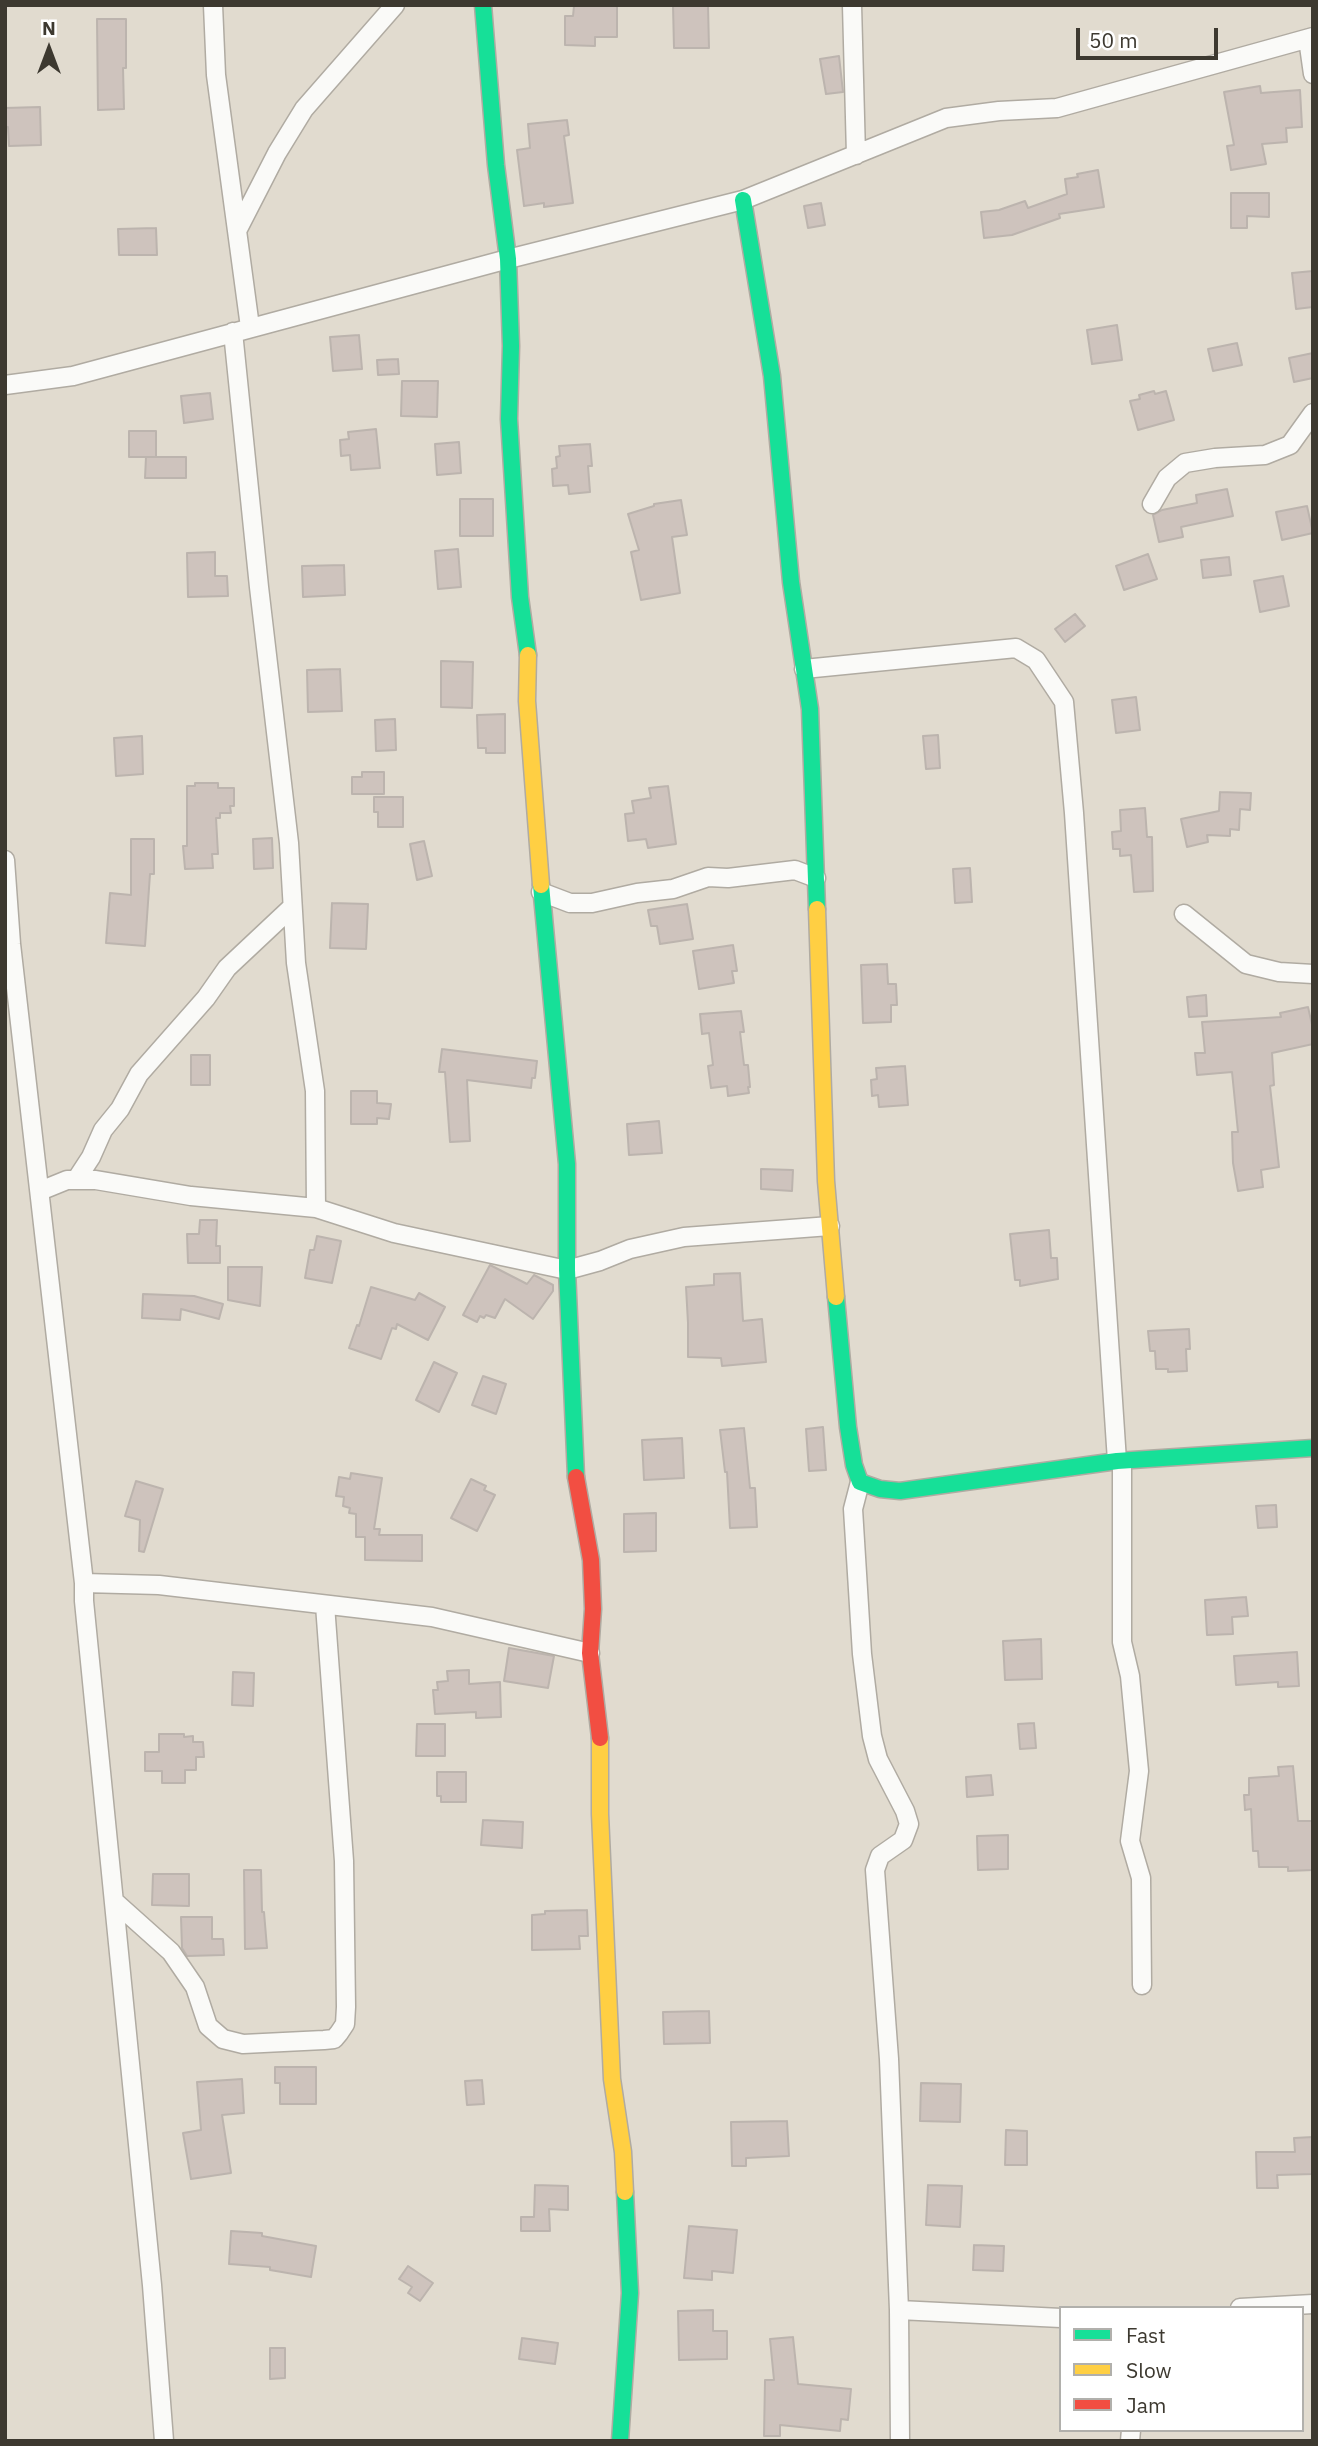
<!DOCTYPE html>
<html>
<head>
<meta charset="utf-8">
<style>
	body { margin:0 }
	#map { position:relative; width:1318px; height:2446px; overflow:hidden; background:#e1dbcf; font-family:"IBM Plex Sans",sans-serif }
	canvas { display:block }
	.frame { position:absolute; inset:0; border:7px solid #3d3930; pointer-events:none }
	.legend { position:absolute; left:1059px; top:2306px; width:245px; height:126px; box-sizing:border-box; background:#fff; border:2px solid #b1b0ac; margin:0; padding:9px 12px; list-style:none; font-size:21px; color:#3d3930 }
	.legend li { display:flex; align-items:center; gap:14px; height:35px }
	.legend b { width:35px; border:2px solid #b1b0ac }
	.north { position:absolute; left:14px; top:14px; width:70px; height:70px; -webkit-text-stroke:5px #fff; paint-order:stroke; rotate:0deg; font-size:19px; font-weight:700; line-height:28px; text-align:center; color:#3d3930 }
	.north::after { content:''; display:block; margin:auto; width:24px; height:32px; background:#3d3930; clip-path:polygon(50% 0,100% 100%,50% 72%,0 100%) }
	.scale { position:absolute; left:1076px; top:28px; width:142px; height:32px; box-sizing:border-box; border:4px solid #3d3930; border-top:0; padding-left:9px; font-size:21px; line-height:24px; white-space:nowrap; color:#3d3930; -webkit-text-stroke:5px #fff; paint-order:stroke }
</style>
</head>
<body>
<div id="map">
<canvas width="1318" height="2446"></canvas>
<div class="frame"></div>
<ul class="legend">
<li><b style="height:9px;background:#16e098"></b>Fast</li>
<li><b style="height:9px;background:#ffcf43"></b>Slow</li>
<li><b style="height:9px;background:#f24e42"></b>Jam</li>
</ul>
<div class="north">N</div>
<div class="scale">50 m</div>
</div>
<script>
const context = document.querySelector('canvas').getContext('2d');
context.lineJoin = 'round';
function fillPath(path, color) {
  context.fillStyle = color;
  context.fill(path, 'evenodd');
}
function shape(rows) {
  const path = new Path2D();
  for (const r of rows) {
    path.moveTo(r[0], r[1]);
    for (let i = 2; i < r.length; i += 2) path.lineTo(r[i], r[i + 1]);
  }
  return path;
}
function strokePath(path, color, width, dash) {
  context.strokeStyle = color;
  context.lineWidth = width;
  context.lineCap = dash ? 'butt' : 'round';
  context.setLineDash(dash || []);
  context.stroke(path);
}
const building = shape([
	[673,5,708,5,709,48,674,48,673,5],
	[574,6,617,6,617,37,595,37,595,46,565,45,565,16,573,16,574,6],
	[97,19,126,19,126,68,123,68,124,109,98,110,97,19],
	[839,56,843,92,826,94,820,59,839,56],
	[1260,86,1261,93,1300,90,1302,127,1286,128,1287,142,1262,144,1266,164,1231,170,1227,146,1234,145,1224,92,1260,86],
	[40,107,41,145,9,146,8,127,5,127,5,108,40,107],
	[567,120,569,135,564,136,573,203,544,207,544,203,524,206,517,150,530,148,528,124,567,120],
	[1098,170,1104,207,1059,214,1060,218,1012,235,984,238,981,212,999,210,1025,201,1028,208,1067,194,1065,179,1078,177,1077,174,1098,170],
	[1231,193,1269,193,1269,217,1247,216,1247,228,1231,228,1231,193],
	[821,203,825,225,808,228,804,206,821,203],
	[156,228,157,255,119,255,118,229,156,228],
	[1313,271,1313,307,1296,309,1292,273,1313,271],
	[1117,325,1122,360,1092,364,1087,330,1117,325],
	[359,335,362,369,333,371,330,337,359,335],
	[1237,343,1242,365,1213,371,1208,349,1237,343],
	[1313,353,1313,378,1294,382,1289,358,1313,353],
	[398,359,399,374,378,375,377,360,398,359],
	[402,381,438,381,437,417,401,416,402,381],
	[1154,391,1155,394,1166,391,1174,420,1138,430,1130,401,1140,399,1139,395,1154,391],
	[210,393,213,419,184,423,181,396,210,393],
	[376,429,380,468,351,470,350,455,341,456,340,440,349,439,348,432,376,429],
	[129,431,156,431,156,457,129,457,129,431],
	[459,442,461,473,437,475,435,444,459,442],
	[590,444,592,466,588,466,590,492,569,494,568,485,553,486,552,469,557,468,556,457,560,456,559,446,590,444],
	[146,457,186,457,186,478,145,478,146,457],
	[1227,489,1233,516,1181,527,1183,537,1159,542,1153,515,1162,510,1197,503,1196,495,1227,489],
	[460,499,493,499,493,536,460,536,460,499],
	[681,500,687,535,672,537,680,593,641,600,631,552,639,550,628,514,654,506,654,504,681,500],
	[1307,506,1313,533,1282,540,1276,512,1307,506],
	[458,549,461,587,438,589,435,551,458,549],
	[215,552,215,576,227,576,228,596,188,597,187,553,215,552],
	[1148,554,1157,579,1124,590,1116,566,1148,554],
	[1229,557,1231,575,1203,578,1201,560,1229,557],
	[344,565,345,595,303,597,302,566,344,565],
	[1283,576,1289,606,1260,612,1254,581,1283,576],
	[1075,614,1085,626,1065,642,1055,629,1075,614],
	[441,661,473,662,472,708,441,707,441,661],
	[340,669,342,711,308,712,307,670,340,669],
	[1136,697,1140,730,1116,733,1112,700,1136,697],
	[505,714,505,753,486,753,486,748,478,748,477,715,505,714],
	[395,719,396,750,376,751,375,720,395,719],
	[938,735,940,768,926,769,923,736,938,735],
	[142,736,143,774,116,776,114,738,142,736],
	[362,772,384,772,384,794,352,794,352,777,362,777,362,772],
	[195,783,218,783,218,788,234,788,234,806,230,806,231,813,220,813,220,818,216,818,218,854,212,854,213,868,185,869,183,846,187,846,187,786,195,786,195,783],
	[668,786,676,844,648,848,646,839,628,841,625,814,634,813,632,801,651,798,649,788,668,786],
	[1220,792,1251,793,1250,810,1240,809,1239,830,1230,829,1230,836,1207,835,1208,842,1187,847,1181,819,1219,811,1220,792],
	[374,797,403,797,403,827,378,827,378,812,374,812,374,797],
	[1145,808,1147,837,1152,837,1153,891,1134,892,1131,855,1120,856,1120,849,1113,849,1112,832,1121,831,1120,810,1145,808],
	[272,838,273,868,254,869,253,839,272,838],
	[131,839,154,839,154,874,150,874,145,946,106,943,110,893,131,895,131,839],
	[424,841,432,876,417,880,410,844,424,841],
	[970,868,972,902,955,903,953,869,970,868],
	[332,903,368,904,366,949,330,948,332,903],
	[687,904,693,939,660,944,657,926,651,926,648,910,687,904],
	[733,945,737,971,732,971,734,983,699,989,693,951,733,945],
	[887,964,888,984,896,984,897,1005,891,1005,891,1022,863,1023,861,965,887,964],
	[1206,995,1207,1016,1189,1017,1187,997,1206,995],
	[1308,1007,1313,1029,1313,1044,1272,1053,1274,1085,1270,1086,1279,1167,1261,1170,1263,1187,1238,1191,1233,1163,1232,1132,1238,1132,1232,1072,1197,1075,1195,1053,1205,1053,1202,1022,1281,1017,1280,1013,1308,1007],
	[741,1011,744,1032,740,1032,744,1065,748,1065,750,1087,748,1087,749,1093,728,1096,727,1086,711,1088,708,1066,713,1065,709,1033,702,1034,700,1014,741,1011],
	[442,1049,537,1061,535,1078,532,1078,531,1088,467,1080,470,1141,450,1142,445,1072,439,1072,442,1049],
	[191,1055,210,1055,210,1085,191,1085,191,1055],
	[905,1066,908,1105,879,1107,878,1095,872,1096,871,1080,877,1079,876,1068,905,1066],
	[351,1091,377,1091,377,1103,391,1104,389,1119,377,1118,377,1124,351,1124,351,1091],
	[659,1121,662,1153,629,1155,627,1124,659,1121],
	[761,1169,793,1170,792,1191,761,1189,761,1169],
	[200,1220,217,1220,216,1246,220,1246,220,1263,188,1263,187,1234,199,1234,200,1220],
	[1049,1230,1051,1258,1057,1258,1058,1279,1020,1286,1020,1280,1015,1280,1010,1234,1049,1230],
	[317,1236,341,1241,332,1283,305,1278,310,1250,314,1250,317,1236],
	[490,1265,527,1284,534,1275,553,1285,553,1291,533,1319,505,1299,495,1318,486,1315,484,1318,480,1316,477,1322,463,1315,490,1265],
	[228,1267,262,1267,260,1306,228,1300,228,1267],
	[740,1273,743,1321,762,1319,766,1362,722,1366,721,1358,688,1357,688,1323,686,1287,714,1285,714,1274,740,1273],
	[371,1287,415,1300,419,1293,445,1307,428,1340,397,1324,396,1329,392,1328,381,1359,349,1348,357,1325,359,1326,371,1287],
	[143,1294,194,1296,223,1304,219,1319,181,1309,180,1320,142,1318,143,1294],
	[1189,1329,1190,1349,1186,1349,1187,1371,1168,1372,1168,1369,1156,1369,1155,1351,1150,1351,1148,1331,1189,1329],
	[434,1362,457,1373,439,1412,416,1400,434,1362],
	[483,1376,506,1384,496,1414,472,1405,483,1376],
	[823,1427,826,1470,809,1471,806,1429,823,1427],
	[744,1428,750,1488,755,1488,757,1527,730,1528,727,1472,725,1472,720,1430,744,1428],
	[682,1438,684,1478,644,1480,642,1440,682,1438],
	[351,1473,382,1478,374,1529,380,1529,379,1535,422,1535,422,1561,365,1560,365,1537,356,1537,356,1514,349,1513,350,1508,343,1506,344,1497,336,1496,339,1477,350,1479,351,1473],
	[471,1479,486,1486,484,1490,495,1495,477,1531,451,1518,471,1479],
	[136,1481,163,1489,144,1552,139,1551,140,1520,125,1516,136,1481],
	[1276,1505,1277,1527,1258,1528,1256,1506,1276,1505],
	[656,1513,656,1551,624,1552,624,1514,656,1513],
	[1246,1597,1248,1616,1232,1617,1233,1634,1207,1635,1205,1600,1246,1597],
	[1041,1639,1042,1679,1005,1680,1003,1641,1041,1639],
	[509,1648,554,1656,548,1688,504,1681,509,1648],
	[1297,1652,1299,1686,1278,1687,1278,1682,1236,1685,1234,1656,1297,1652],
	[469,1670,469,1684,500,1682,501,1717,476,1718,476,1712,435,1714,433,1690,438,1690,437,1682,448,1681,447,1671,469,1670],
	[233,1672,254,1673,253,1706,232,1705,233,1672],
	[1034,1723,1036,1748,1020,1749,1018,1724,1034,1723],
	[417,1724,445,1724,445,1756,416,1756,417,1724],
	[159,1734,184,1734,184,1737,193,1736,193,1742,203,1742,204,1757,196,1757,196,1770,185,1770,185,1783,162,1783,162,1771,145,1771,145,1752,159,1752,159,1734],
	[1293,1766,1298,1821,1313,1821,1313,1870,1288,1871,1288,1867,1259,1867,1258,1851,1253,1851,1251,1809,1245,1810,1244,1795,1249,1795,1249,1778,1279,1776,1278,1767,1293,1766],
	[437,1772,466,1772,466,1802,441,1802,441,1796,437,1796,437,1772],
	[991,1775,993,1795,967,1797,966,1777,991,1775],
	[483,1820,523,1822,522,1848,481,1845,483,1820],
	[1008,1835,1008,1869,978,1870,977,1836,1008,1835],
	[244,1870,261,1870,262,1912,264,1912,267,1948,245,1949,244,1870],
	[153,1874,189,1874,189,1906,152,1905,153,1874],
	[587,1910,588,1936,579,1936,580,1949,532,1950,532,1915,545,1914,545,1911,587,1910],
	[181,1917,212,1917,212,1939,223,1939,224,1955,187,1956,182,1948,181,1917],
	[709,2011,710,2043,664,2044,663,2012,709,2011],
	[275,2067,316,2067,316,2104,280,2104,280,2083,275,2083,275,2067],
	[242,2079,244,2113,222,2115,231,2173,191,2179,183,2133,201,2130,197,2082,242,2079],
	[482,2080,484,2104,467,2105,465,2081,482,2080],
	[921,2083,961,2084,960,2122,920,2121,921,2083],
	[787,2121,789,2156,746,2158,746,2166,732,2166,731,2122,787,2121],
	[1006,2130,1027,2131,1027,2165,1005,2165,1006,2130],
	[1313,2137,1313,2174,1277,2175,1278,2188,1257,2188,1256,2152,1295,2152,1294,2138,1313,2137],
	[535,2185,568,2186,568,2210,549,2209,550,2231,521,2231,521,2217,534,2217,535,2185],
	[928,2185,962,2186,960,2227,926,2225,928,2185],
	[689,2226,737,2230,733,2273,712,2271,712,2280,684,2278,689,2226],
	[231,2231,262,2233,262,2236,316,2246,311,2277,270,2270,270,2267,229,2264,231,2231],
	[974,2245,1004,2246,1003,2271,973,2270,974,2245],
	[408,2266,433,2283,420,2301,408,2293,412,2287,399,2279,408,2266],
	[713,2310,713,2331,727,2331,727,2359,679,2360,678,2311,713,2310],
	[793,2337,798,2384,851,2389,848,2420,841,2419,840,2431,780,2425,780,2436,764,2436,765,2380,774,2380,770,2339,793,2337],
	[522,2338,558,2343,555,2364,519,2359,522,2338],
	[270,2348,285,2348,285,2378,270,2379,270,2348]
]);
const street = shape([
	[213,5,216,75,250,327],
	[852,5,856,155],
	[1308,39,1313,74],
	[238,229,277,153,304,109,395,5],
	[233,332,259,587,289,843,296,963,315,1091,316,1208],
	[5,385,73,376,508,259,743,200,946,118,999,111,1057,108,1313,37],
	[1152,504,1167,478,1185,463,1215,458,1265,455,1290,445,1313,413],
	[804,669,1016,648,1036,660,1064,702,1074,813,1117,1461],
	[5,860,11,944,84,1583,84,1601,152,2285,164,2441],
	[541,892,570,903,592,903,637,893,673,889,708,877,728,878,795,870,816,878],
	[1184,914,1246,964,1279,972,1313,974],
	[76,1180,91,1157,103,1130,120,1109,139,1074,206,998,227,968,292,907],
	[40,1191,67,1180,96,1180,191,1196,316,1208,394,1233,567,1270,600,1261,630,1249,684,1237,830,1226],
	[1122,1461,1122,1642,1130,1676,1139,1771,1130,1841,1141,1878,1142,1985],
	[860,1482,853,1509,862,1654,872,1736,878,1759,905,1811,909,1824,903,1840,880,1856,875,1870,889,2059,899,2310,900,2441],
	[84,1583,159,1585,432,1617,590,1653],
	[114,1901,171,1952,195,1987,208,2026,223,2039,243,2044,324,2040,334,2039,339,2033,345,2024,346,2007,344,1861,325,1605],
	[1240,2308,1313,2304],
	[899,2310,1061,2318],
	[1130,2441,1131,2430]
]);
const fast = shape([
	[483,5,496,165,508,259,511,346,509,419,520,597,528,655],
	[743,200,772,376,791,582,810,709,817,909],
	[541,885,567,1164,567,1270,576,1477],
	[836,1297,848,1427,854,1465,860,1482,880,1489,900,1491,1117,1461,1313,1448],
	[620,2441,630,2293,625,2192]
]);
const slow = shape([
	[528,655,527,701,541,885],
	[817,909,826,1181,836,1297],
	[600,1738,600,1814,612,2079,623,2152,625,2192]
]);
const jam = shape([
	[576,1477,591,1560,593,1609,590,1653,600,1738]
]);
fillPath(building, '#cec3bd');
strokePath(building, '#bcb4ae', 2);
strokePath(street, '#b0aba2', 21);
strokePath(fast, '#b0aba2', 19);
strokePath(slow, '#b0aba2', 19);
strokePath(jam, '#b0aba2', 19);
strokePath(street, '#fafaf8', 18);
strokePath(fast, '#16e098', 16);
strokePath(slow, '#ffcf43', 16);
strokePath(jam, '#f24e42', 16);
</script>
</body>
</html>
